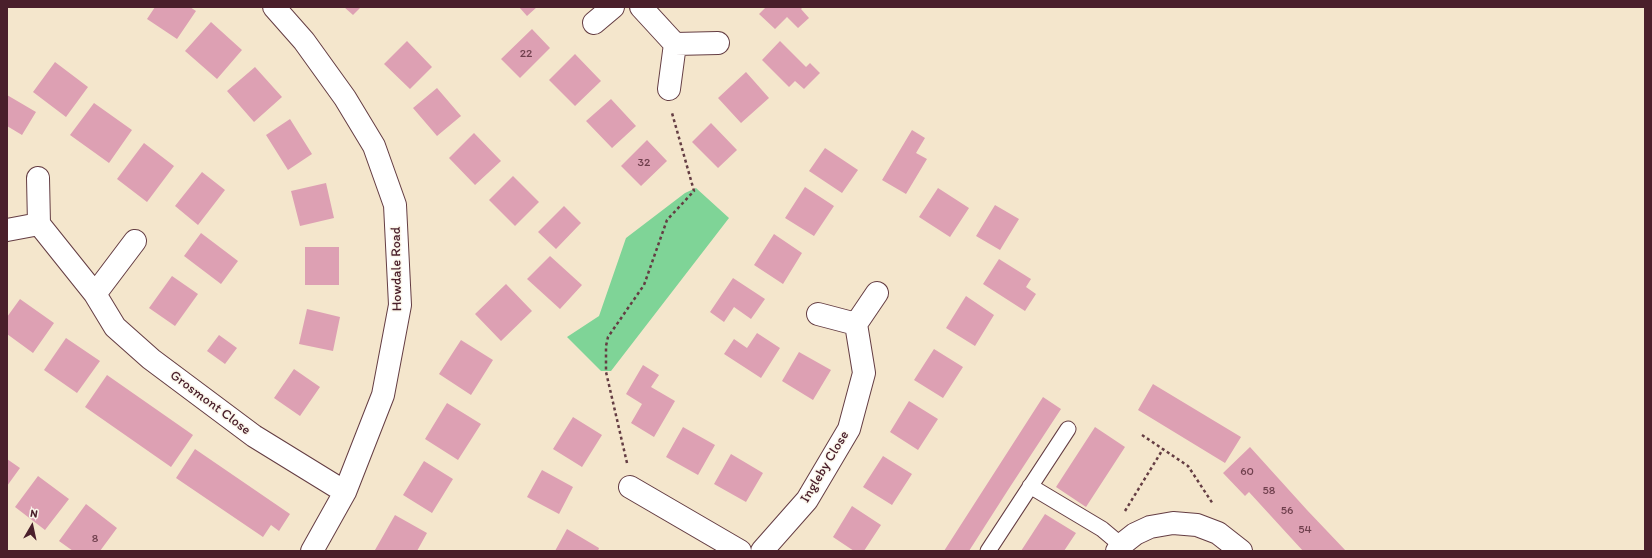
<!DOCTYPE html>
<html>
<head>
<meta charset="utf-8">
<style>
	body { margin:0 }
	#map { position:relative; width:1652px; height:558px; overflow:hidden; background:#f4e6cc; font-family:Itim,sans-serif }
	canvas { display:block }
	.frame { position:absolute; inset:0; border:8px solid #4a1f2b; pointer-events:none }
	.north { position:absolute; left:12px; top:506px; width:40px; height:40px; -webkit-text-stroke:3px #fbf7ec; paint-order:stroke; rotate:9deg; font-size:11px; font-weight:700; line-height:16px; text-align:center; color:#4a1f2b }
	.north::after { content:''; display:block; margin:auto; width:14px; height:18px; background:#4a1f2b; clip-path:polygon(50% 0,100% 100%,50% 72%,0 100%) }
</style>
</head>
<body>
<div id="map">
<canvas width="1652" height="558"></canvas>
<div class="frame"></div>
<div class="north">N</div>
</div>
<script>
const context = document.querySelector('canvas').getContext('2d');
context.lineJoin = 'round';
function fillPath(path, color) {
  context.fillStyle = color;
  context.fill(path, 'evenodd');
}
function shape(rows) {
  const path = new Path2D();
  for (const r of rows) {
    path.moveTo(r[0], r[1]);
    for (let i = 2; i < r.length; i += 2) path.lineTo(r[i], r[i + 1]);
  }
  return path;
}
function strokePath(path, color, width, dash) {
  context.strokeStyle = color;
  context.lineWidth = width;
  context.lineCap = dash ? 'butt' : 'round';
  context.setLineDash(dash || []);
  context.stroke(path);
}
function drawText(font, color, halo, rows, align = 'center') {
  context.font = font + ' Itim,sans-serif';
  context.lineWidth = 3;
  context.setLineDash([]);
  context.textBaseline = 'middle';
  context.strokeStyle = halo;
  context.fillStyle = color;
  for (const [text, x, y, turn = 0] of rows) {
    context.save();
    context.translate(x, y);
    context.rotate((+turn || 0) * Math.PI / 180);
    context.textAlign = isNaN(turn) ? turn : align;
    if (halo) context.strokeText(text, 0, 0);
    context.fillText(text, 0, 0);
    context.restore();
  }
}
const green = shape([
	[696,188,729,218,611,371,601,371,567,337,599,316,626,238,685,193]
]);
const building = shape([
	[155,7,190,7,196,11,177,39,147,19],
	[344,7,361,7,353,15],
	[519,7,537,7,527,16],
	[766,7,803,7,801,9,809,18,798,28,787,17,775,29,759,14],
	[211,22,242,50,217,79,185,51],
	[532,29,550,48,520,78,501,59],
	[407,41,432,67,410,89,384,64],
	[780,41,806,67,810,63,820,73,804,89,795,81,789,87,762,60],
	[575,54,601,81,575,106,549,80],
	[55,62,88,87,66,117,33,92],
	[255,67,282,97,254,122,227,91],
	[746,72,769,98,741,123,718,98],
	[437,88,461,116,437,136,413,108],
	[7,95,36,112,22,135,7,126],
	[611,99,636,126,612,148,586,121],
	[94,103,132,130,109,163,70,135],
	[290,119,312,154,288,170,266,135],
	[711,123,737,150,718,168,692,142],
	[912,130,925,138,916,153,927,159,906,194,882,180],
	[474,133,501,161,475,185,449,158],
	[647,140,667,161,641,186,621,166],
	[144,143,174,166,147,202,117,179],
	[825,148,858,170,842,193,809,171],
	[202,172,225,190,198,225,175,206],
	[513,176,539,202,515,226,489,200],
	[326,183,334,218,300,226,291,191],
	[805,187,834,206,814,236,785,218],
	[938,188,969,208,950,237,919,217],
	[995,205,1019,219,1000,250,976,236],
	[564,206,581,223,556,249,538,232],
	[201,233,238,261,221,284,184,256],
	[774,234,802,253,783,284,754,265],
	[305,247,339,247,339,285,305,285],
	[550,256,582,285,560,309,527,279],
	[999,259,1031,279,1026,287,1036,294,1025,311,983,284],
	[172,276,198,294,175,326,149,308],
	[733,278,765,299,751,319,734,307,724,322,710,312],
	[506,284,532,311,501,341,475,314],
	[966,296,994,315,975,346,946,328],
	[20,299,54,323,33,353,7,334,7,317],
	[307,309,340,317,333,351,299,344],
	[757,333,780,348,761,378,724,354,734,339,747,348],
	[219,335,237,348,225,364,207,351],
	[66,338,100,361,77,393,44,370],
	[461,340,493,360,471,395,439,374],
	[934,349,963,367,943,398,914,380],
	[799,352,831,370,813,400,782,381],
	[643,365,659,375,651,387,675,401,654,437,631,423,642,404,626,394],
	[294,369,320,387,300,416,274,398],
	[107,375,193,435,171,467,85,407],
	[1153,384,1241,437,1225,463,1138,410],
	[1043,397,1061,409,1008,490,969,551,944,551],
	[909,401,938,419,918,450,890,432],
	[447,403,481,424,458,460,425,439],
	[573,417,602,435,582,467,553,449],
	[683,427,715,445,698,475,666,457],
	[1095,427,1125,447,1086,507,1056,487],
	[1250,447,1307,510,1346,551,1303,551,1249,492,1245,496,1223,473],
	[195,449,290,514,279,531,271,525,263,537,176,478],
	[731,454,763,473,746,502,714,484],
	[883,456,912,474,892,505,863,487],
	[7,459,20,468,7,486],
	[424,461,453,479,432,513,403,495],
	[542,470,573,487,559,514,527,497],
	[38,476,69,499,45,530,15,507],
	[86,504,117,528,100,551,73,551,59,541],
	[852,506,881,525,864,551,854,551,833,537],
	[1045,514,1076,533,1064,551,1021,551],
	[395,515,427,533,417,551,375,550],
	[567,529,599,548,598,551,555,551]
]);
const path = shape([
	[1142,435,1188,466,1213,504],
	[627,463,606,372,606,346,608,337,644,285,667,220,694,191,672,113],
	[1125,511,1163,449]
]);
const service = shape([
	[1030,486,1102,529,1121,545],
	[988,551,1068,429]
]);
const minor = shape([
	[274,7,304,41,345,98,374,146,395,205,400,305,383,395,345,492,312,551],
	[641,7,675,44],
	[594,23,613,7],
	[669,89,675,44,718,43],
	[39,224,95,294,115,327,151,359,254,436,345,492],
	[7,230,39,224,38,178],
	[95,294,135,241],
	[818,314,856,324,877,293],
	[630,487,740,551],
	[762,551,807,500,849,429,864,373,856,324],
	[1117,551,1121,545,1135,534,1150,527,1173,523,1197,525,1218,533,1241,551]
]);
const numberNames = [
	["22",526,54],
	["32",644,163],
	["60",1247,472],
	["58",1269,491],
	["56",1287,511],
	["54",1305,530],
	["8",95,539]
];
const streetNames = [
	["Howdale Road",397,269,-91],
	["Grosmont Close",210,403,37],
	["Ingleby Close",825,467,-59]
];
fillPath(green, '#7fd497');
fillPath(building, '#dda0b3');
strokePath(service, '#643d43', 17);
strokePath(minor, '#643d43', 24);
strokePath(path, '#643d43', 2.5, [3, 3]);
strokePath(service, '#fff', 15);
strokePath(minor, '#fff', 22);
drawText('12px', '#6f3f4d', null, numberNames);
drawText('14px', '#4a1f2b', '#fbf7ec', streetNames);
</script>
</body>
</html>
